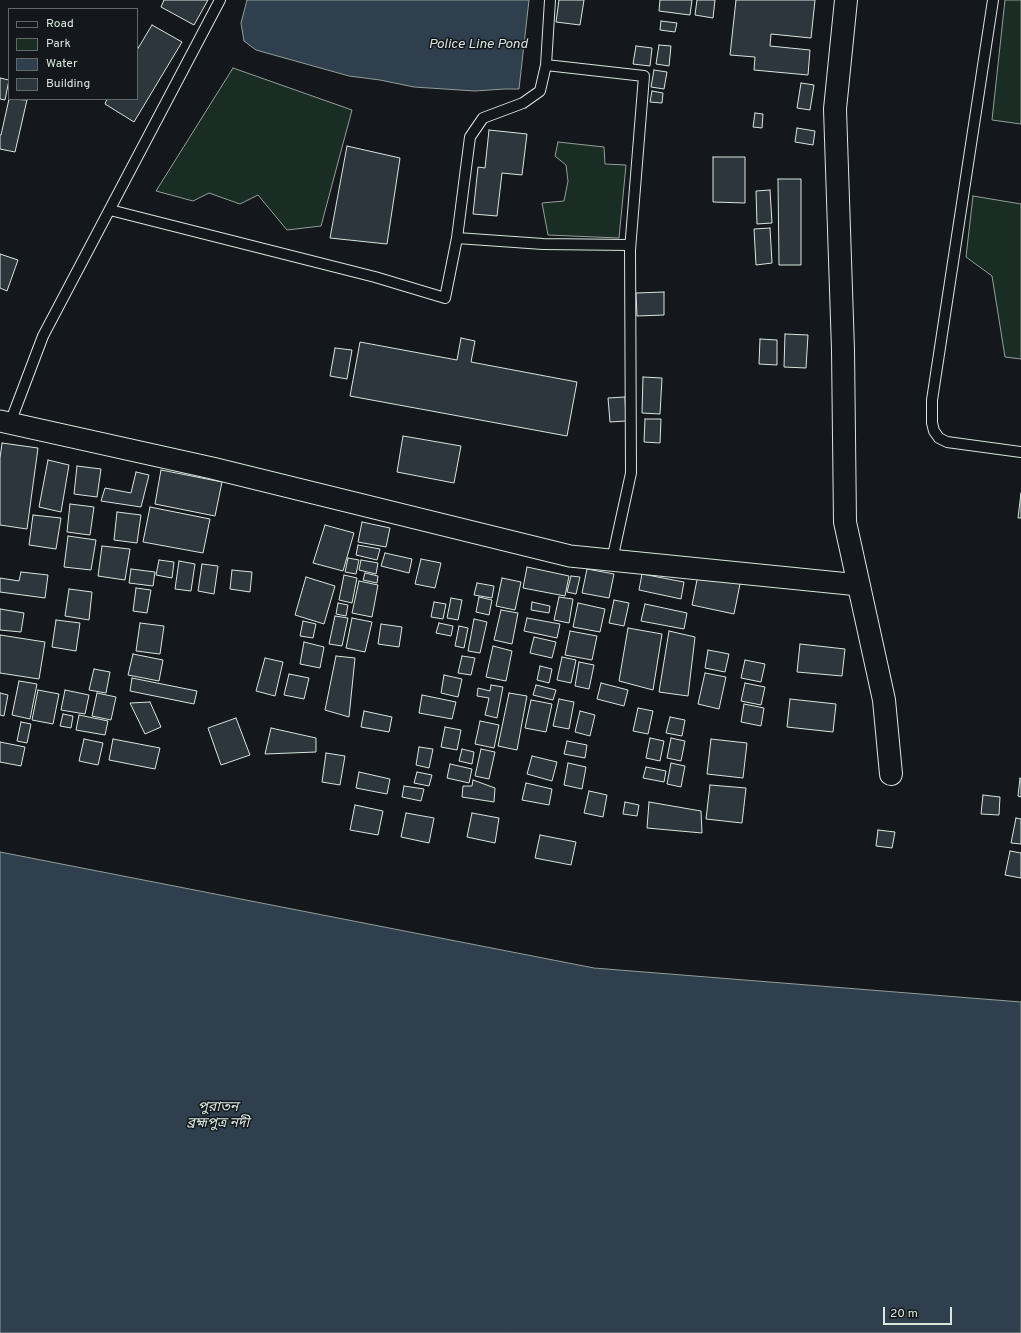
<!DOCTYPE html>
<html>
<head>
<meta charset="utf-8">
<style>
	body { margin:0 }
	#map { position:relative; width:1021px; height:1333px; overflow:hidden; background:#14181c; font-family:Overpass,sans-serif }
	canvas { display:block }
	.legend { position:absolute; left:8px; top:8px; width:130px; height:92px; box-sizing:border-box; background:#14181c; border:1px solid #626a69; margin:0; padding:5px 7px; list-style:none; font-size:12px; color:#d8e6dc }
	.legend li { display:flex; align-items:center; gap:8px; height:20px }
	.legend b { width:20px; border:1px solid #626a69 }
	.scale { position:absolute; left:883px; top:1307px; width:69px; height:18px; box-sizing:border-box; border:2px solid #d8e6dc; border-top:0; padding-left:5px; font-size:12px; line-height:14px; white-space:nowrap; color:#d8e6dc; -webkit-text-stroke:3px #14181c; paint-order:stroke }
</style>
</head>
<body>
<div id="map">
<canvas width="1021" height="1333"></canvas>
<ul class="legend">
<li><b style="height:5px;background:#14181c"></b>Road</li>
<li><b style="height:11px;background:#1a2d24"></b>Park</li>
<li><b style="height:11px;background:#2f3f4d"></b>Water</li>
<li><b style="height:11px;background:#2c363c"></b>Building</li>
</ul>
<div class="scale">20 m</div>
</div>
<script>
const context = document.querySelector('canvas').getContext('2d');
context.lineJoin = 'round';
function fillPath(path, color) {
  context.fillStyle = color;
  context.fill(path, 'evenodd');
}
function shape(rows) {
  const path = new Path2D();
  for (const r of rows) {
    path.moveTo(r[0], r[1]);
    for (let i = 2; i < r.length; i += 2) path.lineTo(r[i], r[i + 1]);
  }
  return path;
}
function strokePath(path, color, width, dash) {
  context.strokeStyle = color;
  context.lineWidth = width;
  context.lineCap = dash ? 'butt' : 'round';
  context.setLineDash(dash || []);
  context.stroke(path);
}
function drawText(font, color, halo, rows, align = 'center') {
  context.font = font + ' Overpass,"Noto Sans Bengali",sans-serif';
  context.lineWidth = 3;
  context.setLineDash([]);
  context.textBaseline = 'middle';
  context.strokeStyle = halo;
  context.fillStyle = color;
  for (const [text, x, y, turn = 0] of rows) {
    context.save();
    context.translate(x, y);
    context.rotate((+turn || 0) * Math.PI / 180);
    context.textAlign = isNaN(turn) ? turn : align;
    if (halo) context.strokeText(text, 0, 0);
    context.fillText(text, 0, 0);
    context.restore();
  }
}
const green = shape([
	[1005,0,1021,0,1021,124,992,120,1005,0],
	[233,68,352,110,321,226,287,230,258,195,240,204,209,193,193,201,156,191,233,68],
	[558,142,604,147,605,164,626,165,619,238,548,235,542,203,564,201,568,181,566,165,555,156,558,142],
	[973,196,1021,204,1021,359,1005,357,992,276,966,257,973,196]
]);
const water = shape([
	[247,0,529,0,519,89,504,89,475,91,414,87,380,80,349,76,256,50,244,41,241,23,247,0],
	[0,852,594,968,1021,1002,1021,1333,0,1333,0,852]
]);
const building = shape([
	[164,0,208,0,194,25,161,7,164,0],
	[559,0,584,0,580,25,556,22,559,0],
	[660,0,692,0,690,15,659,11,660,0],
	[697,0,715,0,713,18,695,15,697,0],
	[736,0,815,0,811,38,771,34,770,46,810,50,808,75,754,70,755,57,730,55,736,0],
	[661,21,677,23,675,32,660,30,661,21],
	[152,25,182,42,134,122,105,104,107,99,137,99,137,50,152,25],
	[659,45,671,46,669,66,656,64,659,45],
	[636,46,652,48,650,66,633,64,636,46],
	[654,70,667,72,664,89,651,87,654,70],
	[0,78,9,80,5,100,0,99,0,78],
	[801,83,814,85,810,110,797,108,801,83],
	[652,91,663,93,662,103,650,102,652,91],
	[9,99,27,100,15,152,0,149,0,135,1,135,9,99],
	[755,113,763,114,762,128,753,127,755,113],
	[797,128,815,131,813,145,795,142,797,128],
	[489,130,527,134,522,175,502,173,497,216,473,214,478,167,485,168,489,130],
	[347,146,400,158,387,244,330,238,347,146],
	[713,157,745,157,745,203,713,202,713,157],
	[778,179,801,179,801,265,779,265,778,179],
	[770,190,772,223,757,224,756,191,770,190],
	[770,228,772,263,756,265,754,229,770,228],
	[0,254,18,260,7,291,0,288,0,254],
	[664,292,664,315,637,316,636,293,664,292],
	[785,334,808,335,806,368,784,367,785,334],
	[461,338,475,341,471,362,577,382,567,436,350,396,360,342,457,360,461,338],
	[760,339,777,340,777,365,759,364,760,339],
	[335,348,352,350,347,379,330,376,335,348],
	[643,377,662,378,660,414,642,413,643,377],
	[625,397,626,421,610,422,608,398,625,397],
	[645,419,661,419,660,443,644,442,645,419],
	[403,436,461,446,454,483,397,472,403,436],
	[2,443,38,448,27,529,0,525,0,458,2,443],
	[48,460,69,465,61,512,39,507,48,460],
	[77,466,101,469,97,497,74,494,77,466],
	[161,470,222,482,215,516,155,504,161,470],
	[136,472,149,475,141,507,101,501,105,488,131,493,136,472],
	[1021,493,1021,518,1018,518,1021,493],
	[70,504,94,507,90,535,67,532,70,504],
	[150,507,210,519,203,553,143,542,150,507],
	[117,512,141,515,137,543,114,540,117,512],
	[33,515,61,518,56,549,29,545,33,515],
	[362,522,390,528,386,547,358,542,362,522],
	[325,525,354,533,343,571,313,563,325,525],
	[68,536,96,540,91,570,64,567,68,536],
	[358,545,380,549,377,560,356,555,358,545],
	[102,546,130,549,125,580,98,576,102,546],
	[385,553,412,559,409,573,381,566,385,553],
	[348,558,359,560,356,574,345,572,348,558],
	[421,559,441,563,435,588,415,584,421,559],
	[159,560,174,562,172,578,156,575,159,560],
	[361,560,378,563,376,574,359,570,361,560],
	[179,561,195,564,191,591,175,589,179,561],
	[202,564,218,566,214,594,198,591,202,564],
	[527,567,569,576,565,596,523,588,527,567],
	[131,569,155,572,153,586,129,583,131,569],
	[587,569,614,574,609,598,582,593,587,569],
	[232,570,252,572,250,592,230,589,232,570],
	[699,570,741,579,734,614,692,605,699,570],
	[21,572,48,575,45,598,0,592,0,578,19,581,21,572],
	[365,573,378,576,377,583,363,580,365,573],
	[642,574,684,582,681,599,639,590,642,574],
	[344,575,357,578,352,603,339,600,344,575],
	[571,576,580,577,576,594,567,592,571,576],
	[306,577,335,586,324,624,295,615,306,577],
	[502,578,521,582,515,610,496,606,502,578],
	[359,581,378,585,372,617,352,613,359,581],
	[477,583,494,586,492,598,474,595,477,583],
	[136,588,151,590,147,613,133,611,136,588],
	[69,589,92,592,89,620,65,616,69,589],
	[479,597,492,600,489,615,476,612,479,597],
	[559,597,573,599,569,623,554,620,559,597],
	[451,598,462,600,458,620,447,618,451,598],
	[614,600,629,603,624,626,609,623,614,600],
	[434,602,446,604,443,619,431,617,434,602],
	[532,602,550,606,549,613,531,610,532,602],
	[338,603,348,605,346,616,336,614,338,603],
	[578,603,605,609,600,632,573,627,578,603],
	[645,604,687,613,684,629,641,621,645,604],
	[0,609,24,613,21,632,0,630,0,609],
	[501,610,518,613,512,644,494,640,501,610],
	[335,616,348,618,342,646,329,644,335,616],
	[352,618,372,622,365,652,346,648,352,618],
	[527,618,560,624,557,638,524,631,527,618],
	[474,619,487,622,480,653,468,651,474,619],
	[56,620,80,623,76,651,52,647,56,620],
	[303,621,316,624,313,638,300,636,303,621],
	[140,623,164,626,160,654,136,651,140,623],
	[439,623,453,626,451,636,436,633,439,623],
	[381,624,402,627,399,647,378,644,381,624],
	[459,626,468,628,464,648,455,646,459,626],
	[628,628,662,634,653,690,619,681,628,628],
	[570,631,597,636,592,660,565,655,570,631],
	[669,631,695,637,688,696,659,692,669,631],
	[0,635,45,642,39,679,0,673,0,635],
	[534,637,556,642,552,658,530,653,534,637],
	[304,642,324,647,320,668,300,664,304,642],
	[800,644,845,649,842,676,797,672,800,644],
	[493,646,512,651,506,681,486,677,493,646],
	[708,650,729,654,725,672,705,668,708,650],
	[133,654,163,660,159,681,128,675,133,654],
	[336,656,355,658,349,717,325,710,336,656],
	[462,656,475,658,471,675,458,673,462,656],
	[562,657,576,660,571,683,557,680,562,657],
	[265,658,283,662,275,696,256,691,265,658],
	[745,660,765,664,761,682,741,678,745,660],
	[579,662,594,665,589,689,575,686,579,662],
	[540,666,552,669,549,683,537,680,540,666],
	[94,669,110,672,106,693,89,690,94,669],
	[705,673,726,677,719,709,698,704,705,673],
	[289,674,309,678,304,699,284,695,289,674],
	[444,675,462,679,458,697,441,693,444,675],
	[132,678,197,691,194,704,130,691,132,678],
	[19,681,37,684,30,719,12,715,19,681],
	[601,683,628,690,624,706,597,699,601,683],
	[745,683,765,687,761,705,741,701,745,683],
	[491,685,503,687,497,718,485,715,489,698,477,696,478,688,490,691,491,685],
	[536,685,556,690,553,700,533,695,536,685],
	[38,690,59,694,53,724,32,720,38,690],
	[65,690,89,695,85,714,61,710,65,690],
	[0,693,8,695,4,716,0,715,0,693],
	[97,693,116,697,111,720,92,716,97,693],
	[509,693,527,696,517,750,498,746,509,693],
	[422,695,456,702,452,719,419,713,422,695],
	[559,699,574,702,569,729,553,726,559,699],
	[790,699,836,704,833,732,787,727,790,699],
	[531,700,552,704,546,732,525,728,531,700],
	[150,702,161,727,145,734,130,703,150,702],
	[744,704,764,708,761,726,741,722,744,704],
	[638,708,653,711,648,734,633,731,638,708],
	[364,711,392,717,389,732,361,727,364,711],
	[580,711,595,715,590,736,575,732,580,711],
	[63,714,73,716,71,728,60,726,63,714],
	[79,715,108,721,105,735,76,730,79,715],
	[670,717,685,720,682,736,666,733,670,717],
	[236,718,250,755,221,765,208,728,236,718],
	[480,721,499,725,494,748,475,744,480,721],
	[21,722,31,724,27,743,17,741,21,722],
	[445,727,461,730,457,750,441,747,445,727],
	[271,728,316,738,316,752,265,754,271,728],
	[650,738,664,741,660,761,646,758,650,738],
	[671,738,685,741,681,761,667,758,671,738],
	[84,739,103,743,98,765,79,761,84,739],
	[113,739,160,748,155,769,109,760,113,739],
	[711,739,747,743,743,778,707,774,711,739],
	[567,741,587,745,585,758,564,754,567,741],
	[0,742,25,747,21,766,0,762,0,742],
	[419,747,433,749,429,768,416,765,419,747],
	[462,749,474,752,472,764,459,761,462,749],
	[481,749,495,752,489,779,475,776,481,749],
	[326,753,345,756,340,785,322,782,326,753],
	[532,756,557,762,552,781,527,774,532,756],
	[568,763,586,767,582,789,564,785,568,763],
	[671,763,685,766,681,787,667,784,671,763],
	[450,764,472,769,469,783,447,778,450,764],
	[646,767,666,771,664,782,643,778,646,767],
	[359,772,390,779,387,794,356,788,359,772],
	[417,772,432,775,429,786,414,783,417,772],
	[1020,778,1021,779,1021,797,1018,796,1020,778],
	[473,780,495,788,494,802,462,797,463,786,472,786,473,780],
	[526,783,552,789,549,805,522,800,526,783],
	[710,785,746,788,742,823,706,819,710,785],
	[404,786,424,789,421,801,402,797,404,786],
	[589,791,607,795,603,817,584,813,589,791],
	[983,795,1000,797,999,815,981,814,983,795],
	[625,802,639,805,637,816,623,814,625,802],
	[649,802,701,811,702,833,647,828,649,802],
	[355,805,383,811,378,835,350,830,355,805],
	[406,813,434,818,429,843,401,837,406,813],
	[472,813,499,818,495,843,467,837,472,813],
	[1016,818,1021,819,1021,844,1011,843,1016,818],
	[878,830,895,832,892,848,876,846,878,830],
	[540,835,576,842,571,865,535,858,540,835],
	[1010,851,1021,853,1021,878,1005,875,1010,851]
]);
const service = shape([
	[550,0,546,65,644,76,630,250],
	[993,0,939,354,932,400,932,423,934,431,939,438,947,442,1021,452],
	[110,210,375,277,445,298,457,238,543,244,630,245,631,473,612,560],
	[457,238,470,137,483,118,523,103,540,91,546,65],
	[10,423,43,336,220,0]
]);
const minor = shape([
	[0,421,212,468,570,556,859,585]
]);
const tertiary = shape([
	[846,0,835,109,843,350,845,522,884,700,891,774]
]);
const waterNames = [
	["Police Line Pond",478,45],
	["পুরাতন",218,1108],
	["ব্রহ্মপুত্র নদী",218,1124]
];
fillPath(green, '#1a2d24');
strokePath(green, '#939e99', 1);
fillPath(water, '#2f3f4d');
strokePath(water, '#939e99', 1);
fillPath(building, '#2c363c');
strokePath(building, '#d8e6dc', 1);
strokePath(service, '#d8e6dc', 12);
strokePath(minor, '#d8e6dc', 23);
strokePath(tertiary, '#d8e6dc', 24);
strokePath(service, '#14181c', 10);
strokePath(minor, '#14181c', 21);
strokePath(tertiary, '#14181c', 22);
drawText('italic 14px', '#d8e6dc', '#14181c', waterNames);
</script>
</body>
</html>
